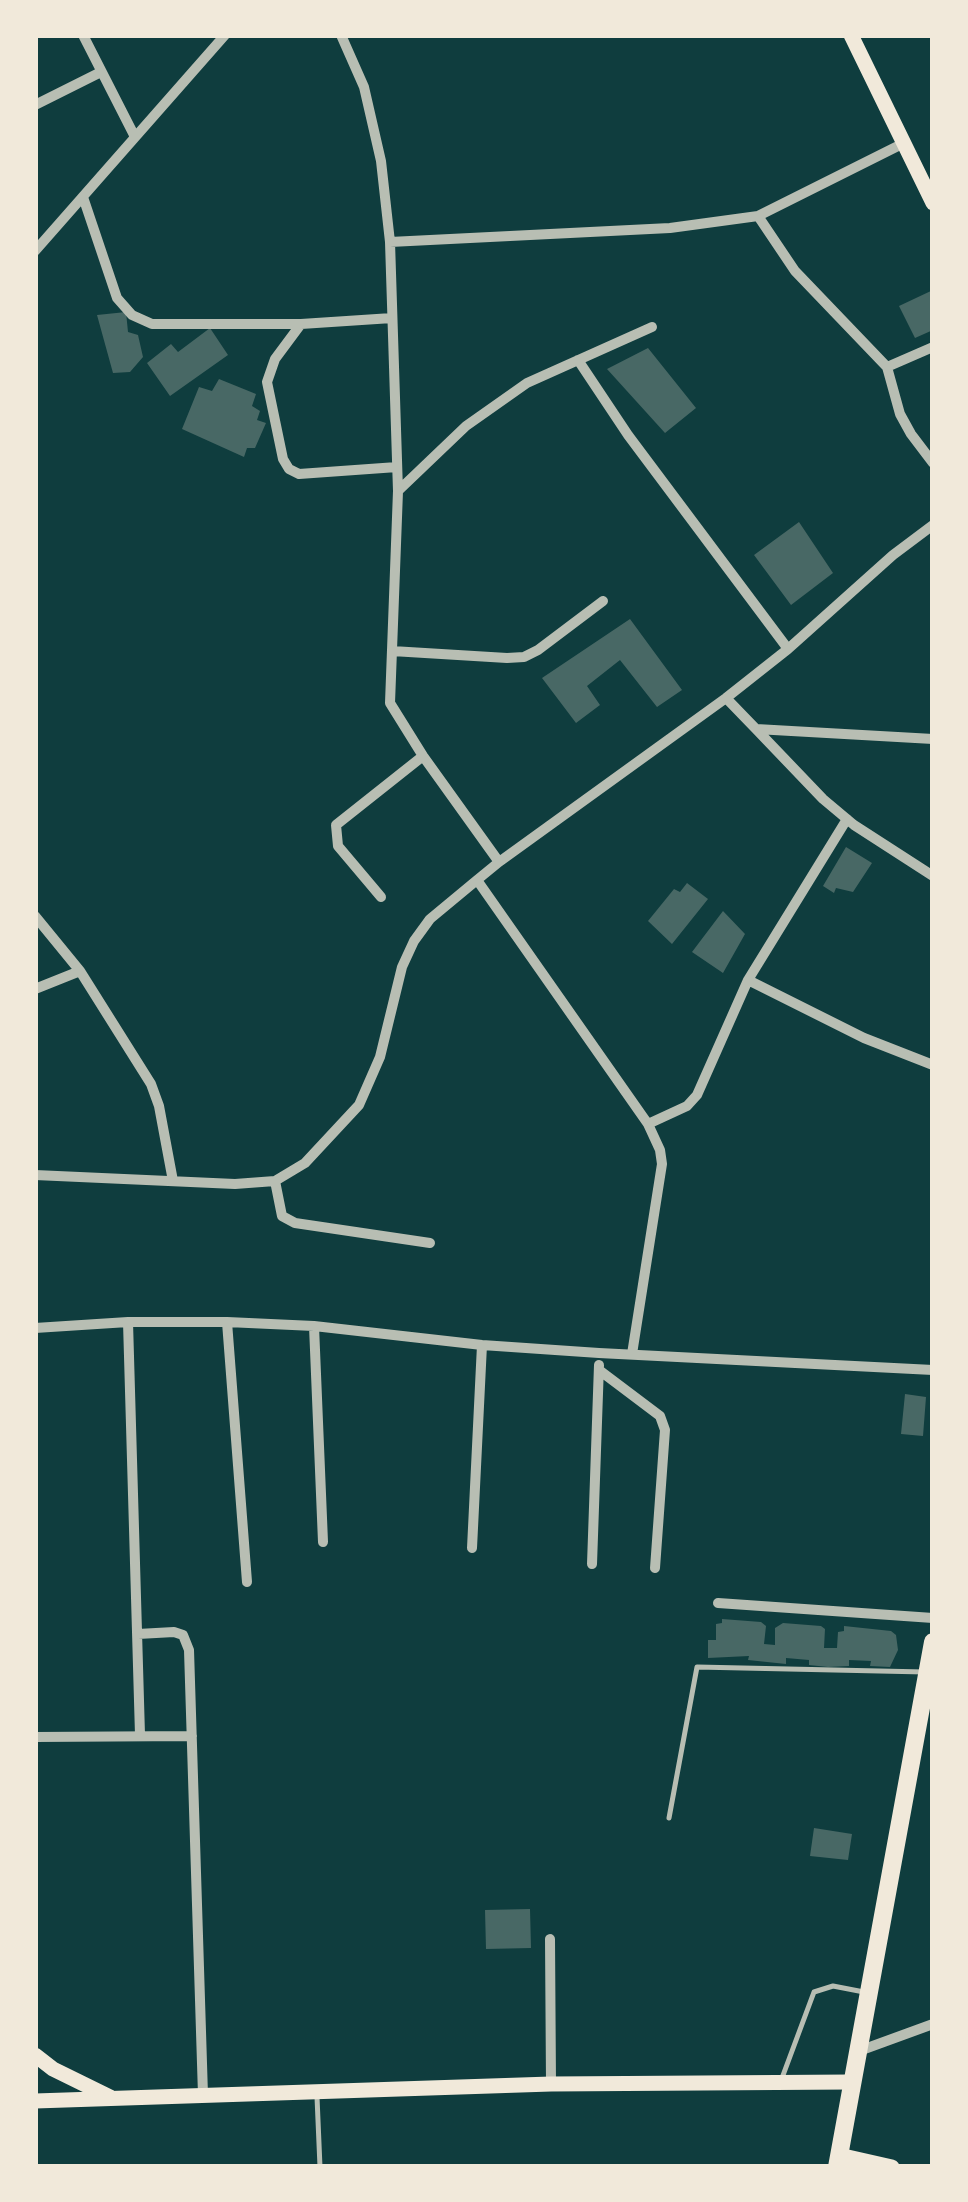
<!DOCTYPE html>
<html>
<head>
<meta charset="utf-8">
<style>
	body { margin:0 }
	#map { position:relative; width:968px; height:2202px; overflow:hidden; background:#0f3d3e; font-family:"Titillium Web",sans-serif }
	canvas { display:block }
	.frame { position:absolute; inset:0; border:38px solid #f1e9da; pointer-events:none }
</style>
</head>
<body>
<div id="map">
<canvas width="968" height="2202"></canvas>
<div class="frame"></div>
</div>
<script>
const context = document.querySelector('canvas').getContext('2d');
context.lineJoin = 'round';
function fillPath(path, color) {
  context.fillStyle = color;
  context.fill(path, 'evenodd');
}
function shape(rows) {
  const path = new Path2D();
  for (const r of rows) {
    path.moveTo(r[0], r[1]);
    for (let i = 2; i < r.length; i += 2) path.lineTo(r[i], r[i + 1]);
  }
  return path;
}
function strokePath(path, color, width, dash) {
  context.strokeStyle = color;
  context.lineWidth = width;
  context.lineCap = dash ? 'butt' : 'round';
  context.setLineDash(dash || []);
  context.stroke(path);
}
const building = shape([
	[933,290,933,330,915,338,899,306],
	[126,312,128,332,138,335,143,357,130,372,113,373,97,315],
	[210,328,228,355,170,396,147,363,171,344,178,352],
	[648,348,696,408,665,433,607,369],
	[219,379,256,394,252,406,260,411,257,420,266,423,255,448,247,448,244,457,182,429,199,387,212,391],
	[799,522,833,573,791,605,754,555],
	[630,619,682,690,657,707,620,660,587,686,600,705,576,723,542,678],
	[846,847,872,863,853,892,836,888,834,893,823,886],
	[687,883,708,899,672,944,648,921,674,889,680,892],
	[723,911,745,934,723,973,692,952],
	[905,1394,926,1397,923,1436,901,1434],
	[722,1619,761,1622,766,1626,764,1644,775,1645,775,1628,783,1623,821,1626,825,1629,824,1648,837,1648,838,1632,844,1631,844,1626,891,1631,896,1635,898,1650,890,1667,870,1666,871,1661,849,1660,849,1666,828,1667,809,1665,809,1660,786,1658,786,1664,748,1660,749,1656,708,1658,708,1640,716,1640,716,1624,722,1623],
	[814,1828,852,1834,848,1860,810,1856],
	[530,1909,531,1948,486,1949,485,1910]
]);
const service = shape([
	[669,1818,697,1667,925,1672],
	[782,2078,814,1992,833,1986,864,1992],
	[317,2097,320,2167]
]);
const minor = shape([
	[83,35,135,137],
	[341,35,364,87,381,161,390,242,398,491,390,703,423,756,499,862,477,880,648,1124,660,1150,662,1164,632,1354],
	[35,105,101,72],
	[83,197,117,298,132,315,152,324,301,324,392,318],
	[758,216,795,271,887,367,900,414,911,434,933,463],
	[390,242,670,228,758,216,904,143],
	[35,251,225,35],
	[301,324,275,359,267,382,283,459,289,469,299,474,397,467],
	[578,360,628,435,788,649],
	[887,367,933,347],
	[398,491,466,426,527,383,652,327],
	[392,651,507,658,524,657,538,650,603,601],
	[726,698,756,729,933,739],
	[756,729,823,799,854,825,933,876],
	[499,862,726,698,788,649,893,555,933,525],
	[381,897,338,846,336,825,423,756],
	[35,916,80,971,151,1084,159,1106,173,1181],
	[748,980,864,1038,933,1065],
	[35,989,80,971],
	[648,1124,687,1106,697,1095,748,980,847,819],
	[35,1175,235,1184,275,1181,305,1163,359,1105,380,1057,402,967,414,941,430,919,477,880],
	[275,1181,282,1216,295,1223,430,1243],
	[128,1322,140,1735],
	[227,1322,247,1582],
	[314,1326,323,1542],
	[35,1328,128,1322,227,1322,314,1326,482,1345,599,1353,933,1370],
	[599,1370,660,1416,665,1430,655,1568],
	[472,1548,482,1345],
	[592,1564,599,1365],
	[718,1603,933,1618],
	[138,1634,174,1632,183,1635,189,1650,203,2095],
	[35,1737,192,1736],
	[550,1939,551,2084],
	[859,2051,933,2024]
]);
const secondary = shape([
	[851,35,933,203],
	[35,2055,53,2069,110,2097],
	[35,2101,551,2084,851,2082],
	[839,2155,892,2167]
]);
const primary = shape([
	[837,2167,933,1642]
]);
fillPath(building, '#486865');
strokePath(service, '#b8beb3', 5);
strokePath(minor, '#b8beb3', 10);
strokePath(secondary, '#f1e9da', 15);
strokePath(primary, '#f1e9da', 18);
</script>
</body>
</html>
